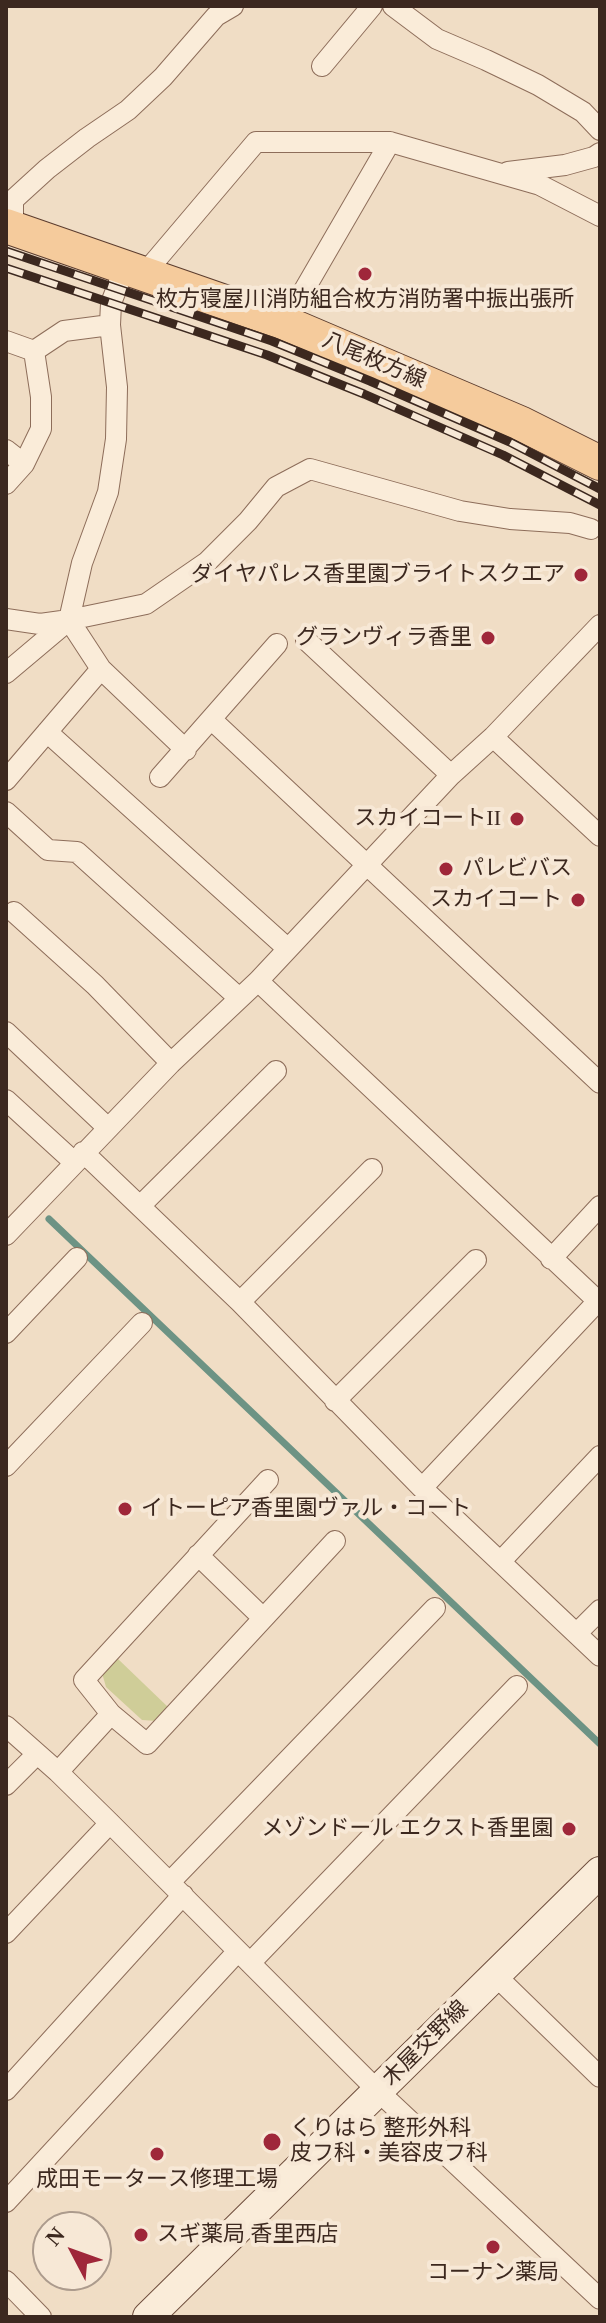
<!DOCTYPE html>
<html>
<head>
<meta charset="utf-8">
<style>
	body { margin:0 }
	#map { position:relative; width:606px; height:2323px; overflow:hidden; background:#f0ddc5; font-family:"Times New Roman",serif }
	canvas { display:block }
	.frame { position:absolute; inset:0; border:8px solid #3c281f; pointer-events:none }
	.north { position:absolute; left:32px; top:2211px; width:80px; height:80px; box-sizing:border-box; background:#f7e8d6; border:2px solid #ac9b8d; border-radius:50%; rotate:311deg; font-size:22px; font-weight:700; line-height:32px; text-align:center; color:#3c281f }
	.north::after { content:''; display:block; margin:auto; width:28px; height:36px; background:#9f273a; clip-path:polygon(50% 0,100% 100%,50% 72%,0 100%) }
</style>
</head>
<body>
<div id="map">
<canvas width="606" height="2323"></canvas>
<div class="frame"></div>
<div class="north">N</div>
</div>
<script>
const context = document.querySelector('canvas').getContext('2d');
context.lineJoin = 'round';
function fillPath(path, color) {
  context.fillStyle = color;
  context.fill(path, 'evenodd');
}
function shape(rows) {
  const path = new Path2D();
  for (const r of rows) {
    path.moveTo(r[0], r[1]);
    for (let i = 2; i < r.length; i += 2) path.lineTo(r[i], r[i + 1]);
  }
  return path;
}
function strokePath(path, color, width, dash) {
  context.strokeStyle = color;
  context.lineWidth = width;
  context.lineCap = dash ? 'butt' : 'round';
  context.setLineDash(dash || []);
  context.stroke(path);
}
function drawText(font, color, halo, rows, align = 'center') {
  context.font = font + ' "Times New Roman","Noto Sans JP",serif';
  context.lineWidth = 8;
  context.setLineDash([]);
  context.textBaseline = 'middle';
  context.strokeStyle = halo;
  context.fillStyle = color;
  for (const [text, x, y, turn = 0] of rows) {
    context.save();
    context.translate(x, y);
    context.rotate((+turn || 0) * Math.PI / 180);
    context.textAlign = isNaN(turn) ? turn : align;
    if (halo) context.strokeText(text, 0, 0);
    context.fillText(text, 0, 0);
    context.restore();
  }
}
const green = shape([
	[117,1658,169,1708,157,1721,142,1720,106,1687,102,1673]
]);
const stream = shape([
	[49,1219,600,1744]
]);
const minor = shape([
	[393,6,437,39,486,60,538,85,583,112,600,130],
	[322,66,372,6],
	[508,172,565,165,594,157,600,153],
	[13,228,13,200,47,169,87,138,128,110,163,77,216,16,233,6],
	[125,267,111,303,110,325,117,387,116,439,108,492,82,563,69,620,101,669,186,750],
	[145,273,256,142,390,142,540,185,600,216],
	[285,323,390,142],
	[6,341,34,351,64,331,110,325],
	[6,450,24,464],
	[6,484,24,464,41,429,41,397,34,351],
	[6,619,40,624,69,620],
	[306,640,451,775],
	[6,673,69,620,146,604,207,562,248,521,276,487,310,469,460,511,510,519,570,523,591,529],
	[212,720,600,1083],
	[47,732,287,948],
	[493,737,600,836],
	[160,777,277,644],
	[6,780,101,669],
	[6,812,48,850,77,852,239,998],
	[14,912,95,985,171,1063],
	[258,981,600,1303],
	[6,1032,108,1128],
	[6,1100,74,1162],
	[83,1152,240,1302,422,1488,600,1656],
	[140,1206,276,1071],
	[6,1235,171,1063,258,981,451,775,493,737,600,625],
	[551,1259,600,1206],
	[240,1302,372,1169],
	[6,1333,77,1258],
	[335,1401,476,1260],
	[6,1466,142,1323],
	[268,1480,84,1680,111,1714,147,1744,335,1541],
	[422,1488,598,1301],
	[198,1555,263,1618],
	[501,1561,600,1456],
	[577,1633,600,1610],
	[6,1726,58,1772,110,1823,378,2091,600,2299],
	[58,1772,111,1714],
	[6,1785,36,1755],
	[170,1882,435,1608],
	[6,1933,110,1823],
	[250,1963,517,1686],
	[495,1975,600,2077],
	[6,2090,183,1895],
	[6,2202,238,1951],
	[6,2281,41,2317]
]);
const secondary = shape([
	[148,2317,600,1872]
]);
const primary = shape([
	[6,226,285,323,522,424,600,463]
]);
const rail = shape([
	[6,251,272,341,370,381,510,442,600,489],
	[6,268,267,355,364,394,503,455,600,505]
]);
const markers = [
	[365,274,8,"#9f273a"],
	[581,575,8,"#9f273a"],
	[488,638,8,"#9f273a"],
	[517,819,8,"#9f273a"],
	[446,869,8,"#9f273a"],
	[578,900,8,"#9f273a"],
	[125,1509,8,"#9f273a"],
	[569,1829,8,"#9f273a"],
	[272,2142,10,"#9f273a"],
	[157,2154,8,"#9f273a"],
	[141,2235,8,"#9f273a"],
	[493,2247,8,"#9f273a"]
];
const poiNames = [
	["枚方寝屋川消防組合枚方消防署中振出張所",365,300,"center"],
	["ダイヤパレス香里園ブライトスクエア",565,575],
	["グランヴィラ香里",472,638],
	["スカイコートII",501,819],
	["パレビバス",462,869,"left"],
	["スカイコート",562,900],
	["イトーピア香里園ヴァル・コート",141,1509,"left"],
	["メゾンドール エクスト香里園",553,1829],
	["くりはら 整形外科",290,2129,"left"],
	["皮フ科・美容皮フ科",290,2154,"left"],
	["成田モータース修理工場",157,2180,"center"],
	["スギ薬局 香里西店",157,2235,"left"],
	["コーナン薬局",493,2273,"center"]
];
const streetNames = [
	["八尾枚方線",374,361,23],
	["木屋交野線",426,2044,-45]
];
fillPath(green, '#cfcd98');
strokePath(stream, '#6d9384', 7);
strokePath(minor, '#8d6d5a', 22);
strokePath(secondary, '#6f4e3d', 32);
strokePath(primary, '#5b3c2e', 36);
strokePath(minor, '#faecd9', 20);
strokePath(secondary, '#faecd9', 30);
strokePath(primary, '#f5cb9c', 34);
strokePath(rail, '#3c281f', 9);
strokePath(rail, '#f7e8d6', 6, [18]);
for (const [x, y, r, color] of markers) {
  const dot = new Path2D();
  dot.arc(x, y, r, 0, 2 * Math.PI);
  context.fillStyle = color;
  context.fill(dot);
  strokePath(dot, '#f7e8d6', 3);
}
drawText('22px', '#3c281f', '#f7e8d6', poiNames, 'right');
drawText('22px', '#3c281f', '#f7e8d6', streetNames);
</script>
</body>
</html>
